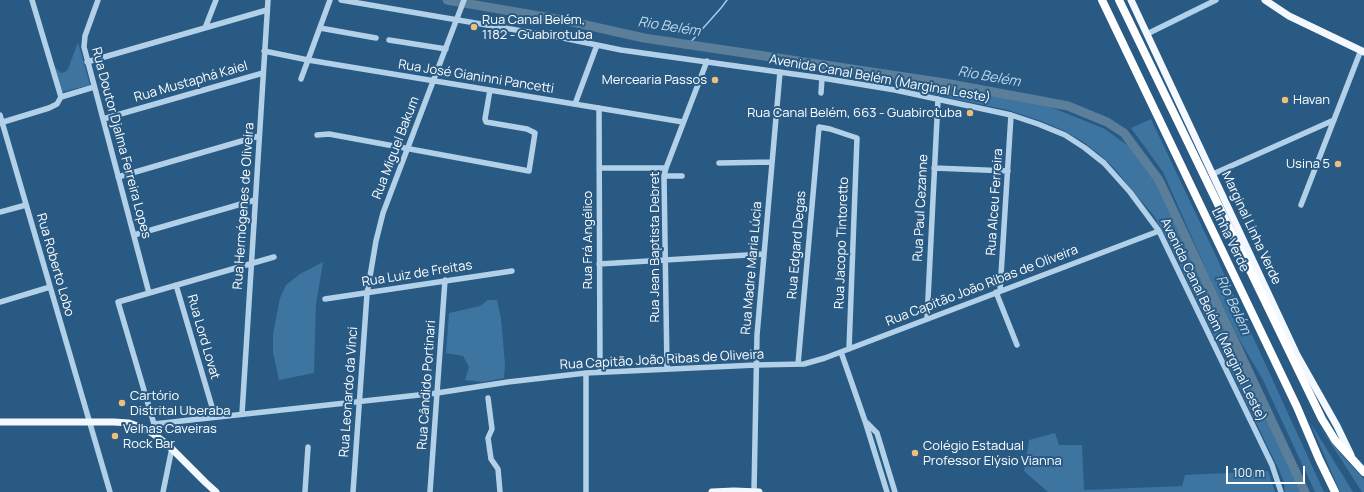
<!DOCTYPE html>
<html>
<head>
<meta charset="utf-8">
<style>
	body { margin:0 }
	#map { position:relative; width:1364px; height:492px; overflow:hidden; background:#285a84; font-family:Manrope,sans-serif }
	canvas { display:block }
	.scale { position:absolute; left:1226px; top:466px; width:79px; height:18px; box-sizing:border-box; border:2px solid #fff; border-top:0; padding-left:5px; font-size:12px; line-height:14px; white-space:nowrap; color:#fff; -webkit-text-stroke:3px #285a84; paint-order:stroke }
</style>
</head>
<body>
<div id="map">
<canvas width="1364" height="492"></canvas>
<div class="scale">100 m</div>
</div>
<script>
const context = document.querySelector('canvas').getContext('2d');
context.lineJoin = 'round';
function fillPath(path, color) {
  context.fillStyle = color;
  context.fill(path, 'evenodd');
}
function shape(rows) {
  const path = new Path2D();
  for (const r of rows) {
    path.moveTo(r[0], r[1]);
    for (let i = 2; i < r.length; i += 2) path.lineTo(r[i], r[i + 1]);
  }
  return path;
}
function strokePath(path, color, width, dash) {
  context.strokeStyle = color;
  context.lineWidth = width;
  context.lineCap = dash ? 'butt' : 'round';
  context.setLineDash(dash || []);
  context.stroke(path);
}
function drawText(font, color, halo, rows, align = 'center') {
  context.font = font + ' Manrope,sans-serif';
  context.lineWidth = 4;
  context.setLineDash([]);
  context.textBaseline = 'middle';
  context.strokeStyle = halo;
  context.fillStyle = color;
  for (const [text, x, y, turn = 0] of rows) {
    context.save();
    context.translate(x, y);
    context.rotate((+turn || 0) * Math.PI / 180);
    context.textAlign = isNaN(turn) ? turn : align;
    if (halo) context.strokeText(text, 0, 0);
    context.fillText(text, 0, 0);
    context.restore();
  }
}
const green = shape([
	[78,42,90,85,62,92,55,67,61,73,65,72,68,69],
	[899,81,1043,104,1105,129,1131,148,1156,182,1290,466,1301,492,1285,492,1284,482,1279,470,1167,239,1154,216,1114,168,1099,154,1083,142,1065,131,1041,121,1008,110,898,87],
	[1151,119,1215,254,1324,492,1315,492,1263,380,1239,339,1212,283,1163,172,1131,128],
	[323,262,316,304,314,373,279,380,273,353,273,334,280,298,286,285,300,274],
	[488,300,497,300,501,318,505,364,504,378,483,382,465,380,469,367,463,356,446,353,449,313,480,306],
	[1310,422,1353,492,1340,492],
	[1321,428,1341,454,1364,479,1364,492,1362,492],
	[1055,433,1059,445,1082,445,1084,490,1182,486,1185,475,1268,471,1275,492,1048,492,1024,471,1029,440]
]);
const stream = shape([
	[689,44,721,8,727,0]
]);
const river = shape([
	[447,0,568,21,644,38,945,83,1047,102,1068,106,1107,122,1124,133,1159,180,1305,492]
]);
const minor = shape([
	[32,0,61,97],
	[98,0,85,36,84,47,149,293],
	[341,0,563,38,621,50,822,78,895,90,1011,115,1038,124,1065,135,1085,148,1104,163,1130,192,1159,231,1272,465,1281,492],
	[205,28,216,0],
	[320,28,376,38],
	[1147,34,1216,0],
	[389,40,446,49],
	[264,51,308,60,683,122],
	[87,62,267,10],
	[301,79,330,0],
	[821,93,822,78],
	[575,104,597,45],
	[599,108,600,372],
	[0,115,110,492],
	[103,119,263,73],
	[0,123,49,108,57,104,61,97,94,87],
	[317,135,329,134,529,171,535,133,527,129,486,122,485,119,490,90],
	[719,163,772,162],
	[599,168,666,168],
	[934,168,1008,171],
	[1213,174,1334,120],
	[664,176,682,176],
	[118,177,259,136],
	[1301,205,1361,50],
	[0,212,26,205],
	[134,235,255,200],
	[599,264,764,254],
	[176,285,215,417],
	[1000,291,1011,115],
	[996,292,1017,345],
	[325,299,512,271],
	[0,302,50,287],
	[927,319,938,99],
	[841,352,865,421,887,492],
	[798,364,819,127,830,129,857,138,849,349],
	[667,369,664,176,666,168,707,61],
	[488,398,492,429,488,438,491,459,498,469,500,492],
	[242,414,268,0],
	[867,423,877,433,895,492],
	[154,424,118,302,274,257],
	[152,433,154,424,437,393,508,382,586,373,756,365,804,364,825,358,1159,231],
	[163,492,172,448],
	[305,492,308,447],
	[353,492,367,294,376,241,383,213,464,0],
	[430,492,445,280],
	[586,492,586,373],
	[754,492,757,335,780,72]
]);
const major = shape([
	[1131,0,1297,355,1337,426,1351,455],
	[1265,0,1289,16,1364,52],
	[0,422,114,422,129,423,140,427,152,433,167,444,205,482,216,492],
	[712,492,734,491,759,492]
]);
const highway = shape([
	[1102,0,1297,407,1319,459,1335,492],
	[1119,0,1322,419,1335,440,1364,472]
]);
const markers = [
	[474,27,4,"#efbf78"],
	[715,80,4,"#efbf78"],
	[1285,100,4,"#efbf78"],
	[970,113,4,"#efbf78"],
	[1338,164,4,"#efbf78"],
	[122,403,4,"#efbf78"],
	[115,436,4,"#efbf78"],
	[915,453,4,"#efbf78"]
];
const poiNames = [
	["Rua Canal Belém,",482,20],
	["1182 - Guabirotuba",482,35],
	["Mercearia Passos",707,80,"right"],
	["Havan",1293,100],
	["Rua Canal Belém, 663 - Guabirotuba",962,113,"right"],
	["Usina 5",1330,164,"right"],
	["Cartório",130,396],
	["Distrital Uberaba",130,411],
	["Velhas Caveiras",123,429],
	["Rock Bar",123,444],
	["Colégio Estadual",923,446],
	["Professor Elýsio Vianna",923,461]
];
const streetNames = [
	["Rua José Gianinni Pancetti",476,77,9],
	["Avenida Canal Belém (Marginal Leste)",880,79,10],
	["Rua Mustaphá Kaiel",191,82,-16],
	["Rua Doutor Djalma Ferreira Lopes",121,143,75],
	["Rua Miguel Bakum",396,148,-69],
	["Rua Alceu Ferreira",995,202,-86],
	["Rua Hermógenes de Oliveira",244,206,-86],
	["Rua Paul Cezanne",921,208,-87],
	["Marginal Linha Verde",1251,228,65],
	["Rua Frá Angélico",588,240,-90],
	["Linha Verde",1230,240,64],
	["Rua Jacopo Tintoretto",842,243,-88],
	["Rua Edgard Degas",797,245,-85],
	["Rua Jean Baptista Debret",655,247,-90],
	["Rua Roberto Lobo",55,265,74],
	["Rua Madre Maria Lúcia",752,268,-85],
	["Rua Luiz de Freitas",417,274,-9],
	["Rua Capitão João Ribas de Oliveira",982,286,-21],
	["Avenida Canal Belém (Marginal Leste)",1213,320,64],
	["Rua Lord Lovat",203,337,74],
	["Rua Capitão João Ribas de Oliveira",662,360,-3],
	["Rua Cândido Portinari",427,385,-86],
	["Rua Leonardo da Vinci",349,392,-86]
];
const waterNames = [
	["Rio Belém",669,27,9],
	["Rio Belém",989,77,10],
	["Rio Belém",1233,305,65]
];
fillPath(green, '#3d74a0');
strokePath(stream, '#a6cce7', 1.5);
strokePath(river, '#5b7e9a', 9);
strokePath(minor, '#b2d0e7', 5.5);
strokePath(major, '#f3f8fe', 7);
strokePath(highway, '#fff', 8);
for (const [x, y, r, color] of markers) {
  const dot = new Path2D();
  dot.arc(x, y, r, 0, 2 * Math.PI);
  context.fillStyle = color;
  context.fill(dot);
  strokePath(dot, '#285a84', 1.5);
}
drawText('13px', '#fff', '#285a84', poiNames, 'left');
drawText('13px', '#fff', '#285a84', streetNames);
drawText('italic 14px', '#bdd9ee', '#285a84', waterNames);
</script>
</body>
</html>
